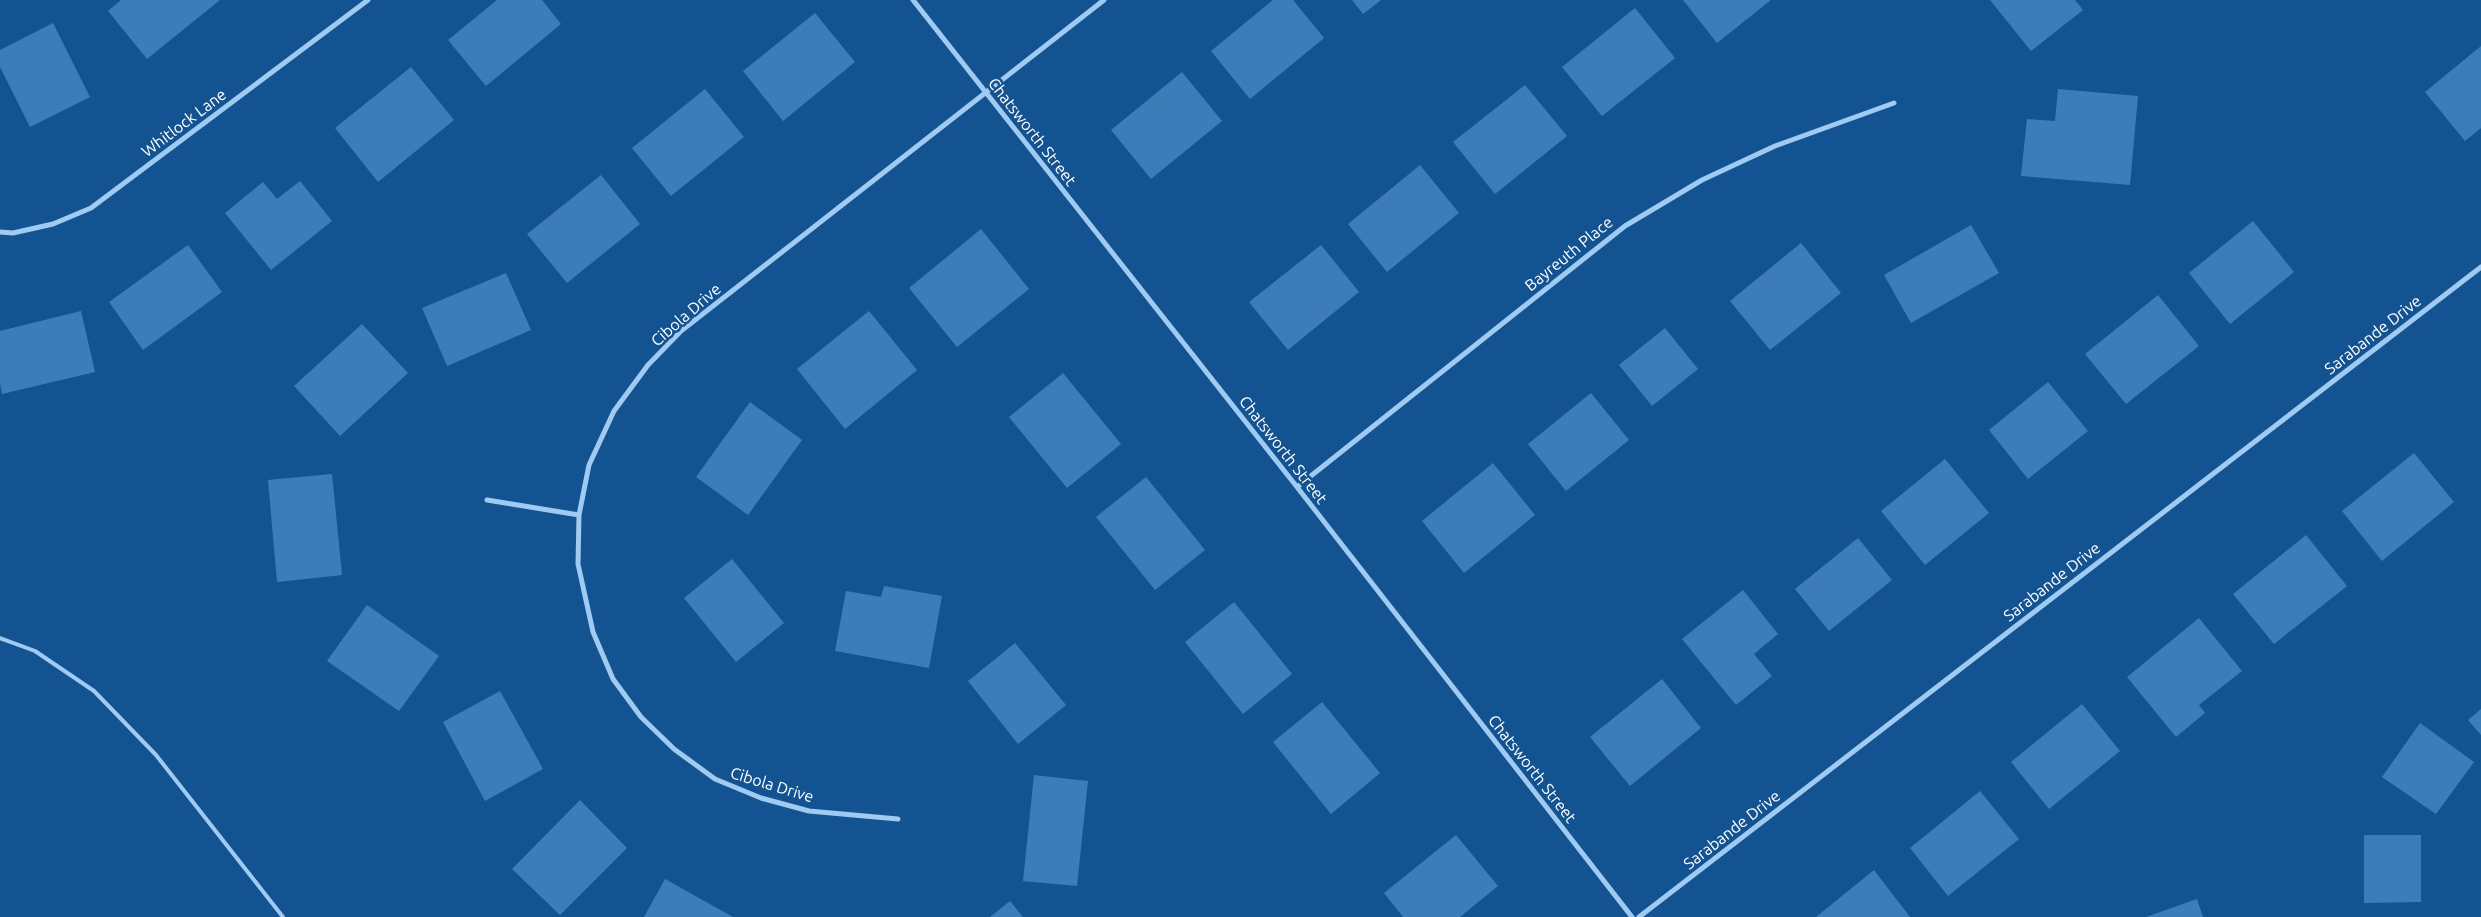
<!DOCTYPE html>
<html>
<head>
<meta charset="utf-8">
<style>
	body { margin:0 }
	canvas { display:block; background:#135391 }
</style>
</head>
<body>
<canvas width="2481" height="917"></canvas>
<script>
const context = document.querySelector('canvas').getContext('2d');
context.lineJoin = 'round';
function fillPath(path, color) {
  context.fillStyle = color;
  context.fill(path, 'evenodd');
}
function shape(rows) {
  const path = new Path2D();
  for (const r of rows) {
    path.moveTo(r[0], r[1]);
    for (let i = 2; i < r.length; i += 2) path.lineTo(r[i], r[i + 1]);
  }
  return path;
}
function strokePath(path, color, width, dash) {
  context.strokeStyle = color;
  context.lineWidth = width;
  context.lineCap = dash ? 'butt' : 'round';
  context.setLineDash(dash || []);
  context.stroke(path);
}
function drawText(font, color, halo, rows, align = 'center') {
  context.font = font + ' Ubuntu,sans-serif';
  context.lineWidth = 5;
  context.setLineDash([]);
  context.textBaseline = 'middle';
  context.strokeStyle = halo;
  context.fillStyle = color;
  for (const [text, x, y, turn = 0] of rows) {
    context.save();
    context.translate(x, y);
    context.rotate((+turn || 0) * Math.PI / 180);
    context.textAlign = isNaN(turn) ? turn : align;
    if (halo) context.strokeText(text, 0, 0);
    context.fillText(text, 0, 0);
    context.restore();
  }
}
const building = shape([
	[121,0,220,0,147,59,108,11],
	[497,0,542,0,561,24,486,86,448,40],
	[1273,0,1293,0,1324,38,1250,99,1211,51],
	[1352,0,1381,0,1363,14],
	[1683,0,1771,0,1717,43],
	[1990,0,2075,0,2083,10,2031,51],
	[1635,8,1675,58,1602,116,1562,67],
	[815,13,855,62,783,121,743,71],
	[53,23,90,97,30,127,0,67,0,50],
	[2481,46,2481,128,2465,141,2425,92],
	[411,67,454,120,378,182,335,128],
	[1182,72,1222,121,1151,179,1111,130],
	[1525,85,1567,136,1495,194,1453,142],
	[705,89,744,137,671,196,632,148],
	[2058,89,2138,96,2130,185,2021,176,2027,119,2055,121],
	[1420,165,1459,213,1387,272,1348,224],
	[601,175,640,224,567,283,527,234],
	[300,181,332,221,271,270,225,213,263,182,277,199],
	[2253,221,2294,272,2230,324,2189,273],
	[1971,225,1999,273,1911,323,1884,275],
	[981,229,1029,289,957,347,909,288],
	[1801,243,1841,293,1770,350,1730,301],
	[188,245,222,292,143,350,109,302],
	[1321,245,1359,292,1288,350,1249,302],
	[506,273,531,330,447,366,422,308],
	[2158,295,2199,346,2126,404,2085,354],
	[81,311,95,372,2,394,0,383,0,331],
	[869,311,917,370,845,429,797,369],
	[362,324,408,373,340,436,294,386],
	[1665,328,1698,369,1652,406,1619,365],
	[1063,373,1121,444,1067,488,1009,417],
	[2048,382,2088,431,2028,479,1989,430],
	[1591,393,1629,440,1566,491,1528,444],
	[750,402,802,440,748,515,696,477],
	[2414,453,2454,502,2382,561,2342,511],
	[1945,459,1989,513,1925,565,1881,511],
	[1493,463,1535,515,1464,573,1422,521],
	[332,474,342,575,277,582,268,480],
	[1146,477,1205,550,1155,590,1096,517],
	[2306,535,2347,586,2274,644,2233,594],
	[1858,538,1892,580,1829,631,1795,589],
	[732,559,784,623,736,662,684,598],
	[884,586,942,596,929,668,835,651,846,591,881,597],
	[1743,590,1778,634,1754,654,1772,676,1736,705,1682,639],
	[1234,602,1292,674,1243,714,1185,642],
	[367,605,439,656,399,711,327,661],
	[2199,618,2242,671,2199,705,2205,713,2176,737,2127,677],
	[1015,643,1066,705,1018,744,968,681],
	[1662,679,1701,728,1630,786,1590,737],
	[500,691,543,769,485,801,443,722],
	[1322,702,1380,773,1331,814,1273,742],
	[2082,704,2120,751,2049,809,2011,762],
	[2481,709,2481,735,2468,720],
	[2420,723,2474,762,2436,814,2382,777],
	[1034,775,1088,781,1077,886,1023,881],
	[1980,791,2019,839,1948,896,1910,848],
	[580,800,627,848,560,915,512,869],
	[1456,835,1498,886,1460,917,1403,917,1384,893],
	[2364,835,2421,835,2421,902,2364,903],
	[1874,870,1910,917,1816,917],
	[665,879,733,917,644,917],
	[2197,899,2203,917,2146,917],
	[1010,901,1023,917,990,917]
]);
const lane = shape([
	[0,638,35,651,94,691,156,755,283,917]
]);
const street = shape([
	[913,0,1297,487,1632,917],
	[0,232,13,233,53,224,91,208,368,0],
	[1297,487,1625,226,1702,180,1775,146,1894,103],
	[487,500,579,515],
	[898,819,809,811,761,798,715,779,674,749,641,717,613,679,593,632,578,564,579,515,589,465,614,411,648,365,681,331,1104,0],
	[1639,917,2481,267]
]);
const streetNames = [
	["Whitlock Lane",184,123,-37],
	["Chatsworth Street",1032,132,52],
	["Bayreuth Place",1569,254,-39],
	["Cibola Drive",686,315,-41],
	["Sarabande Drive",2373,335,-38],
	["Chatsworth Street",1283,450,52],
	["Sarabande Drive",2052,582,-38],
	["Chatsworth Street",1532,769,52],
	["Cibola Drive",772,785,17],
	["Sarabande Drive",1732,830,-38]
];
fillPath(building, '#3c7db9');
strokePath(lane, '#9fcaf2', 4);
strokePath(street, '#9fcaf2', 5);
drawText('16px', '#fff', '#135391', streetNames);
</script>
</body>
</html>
